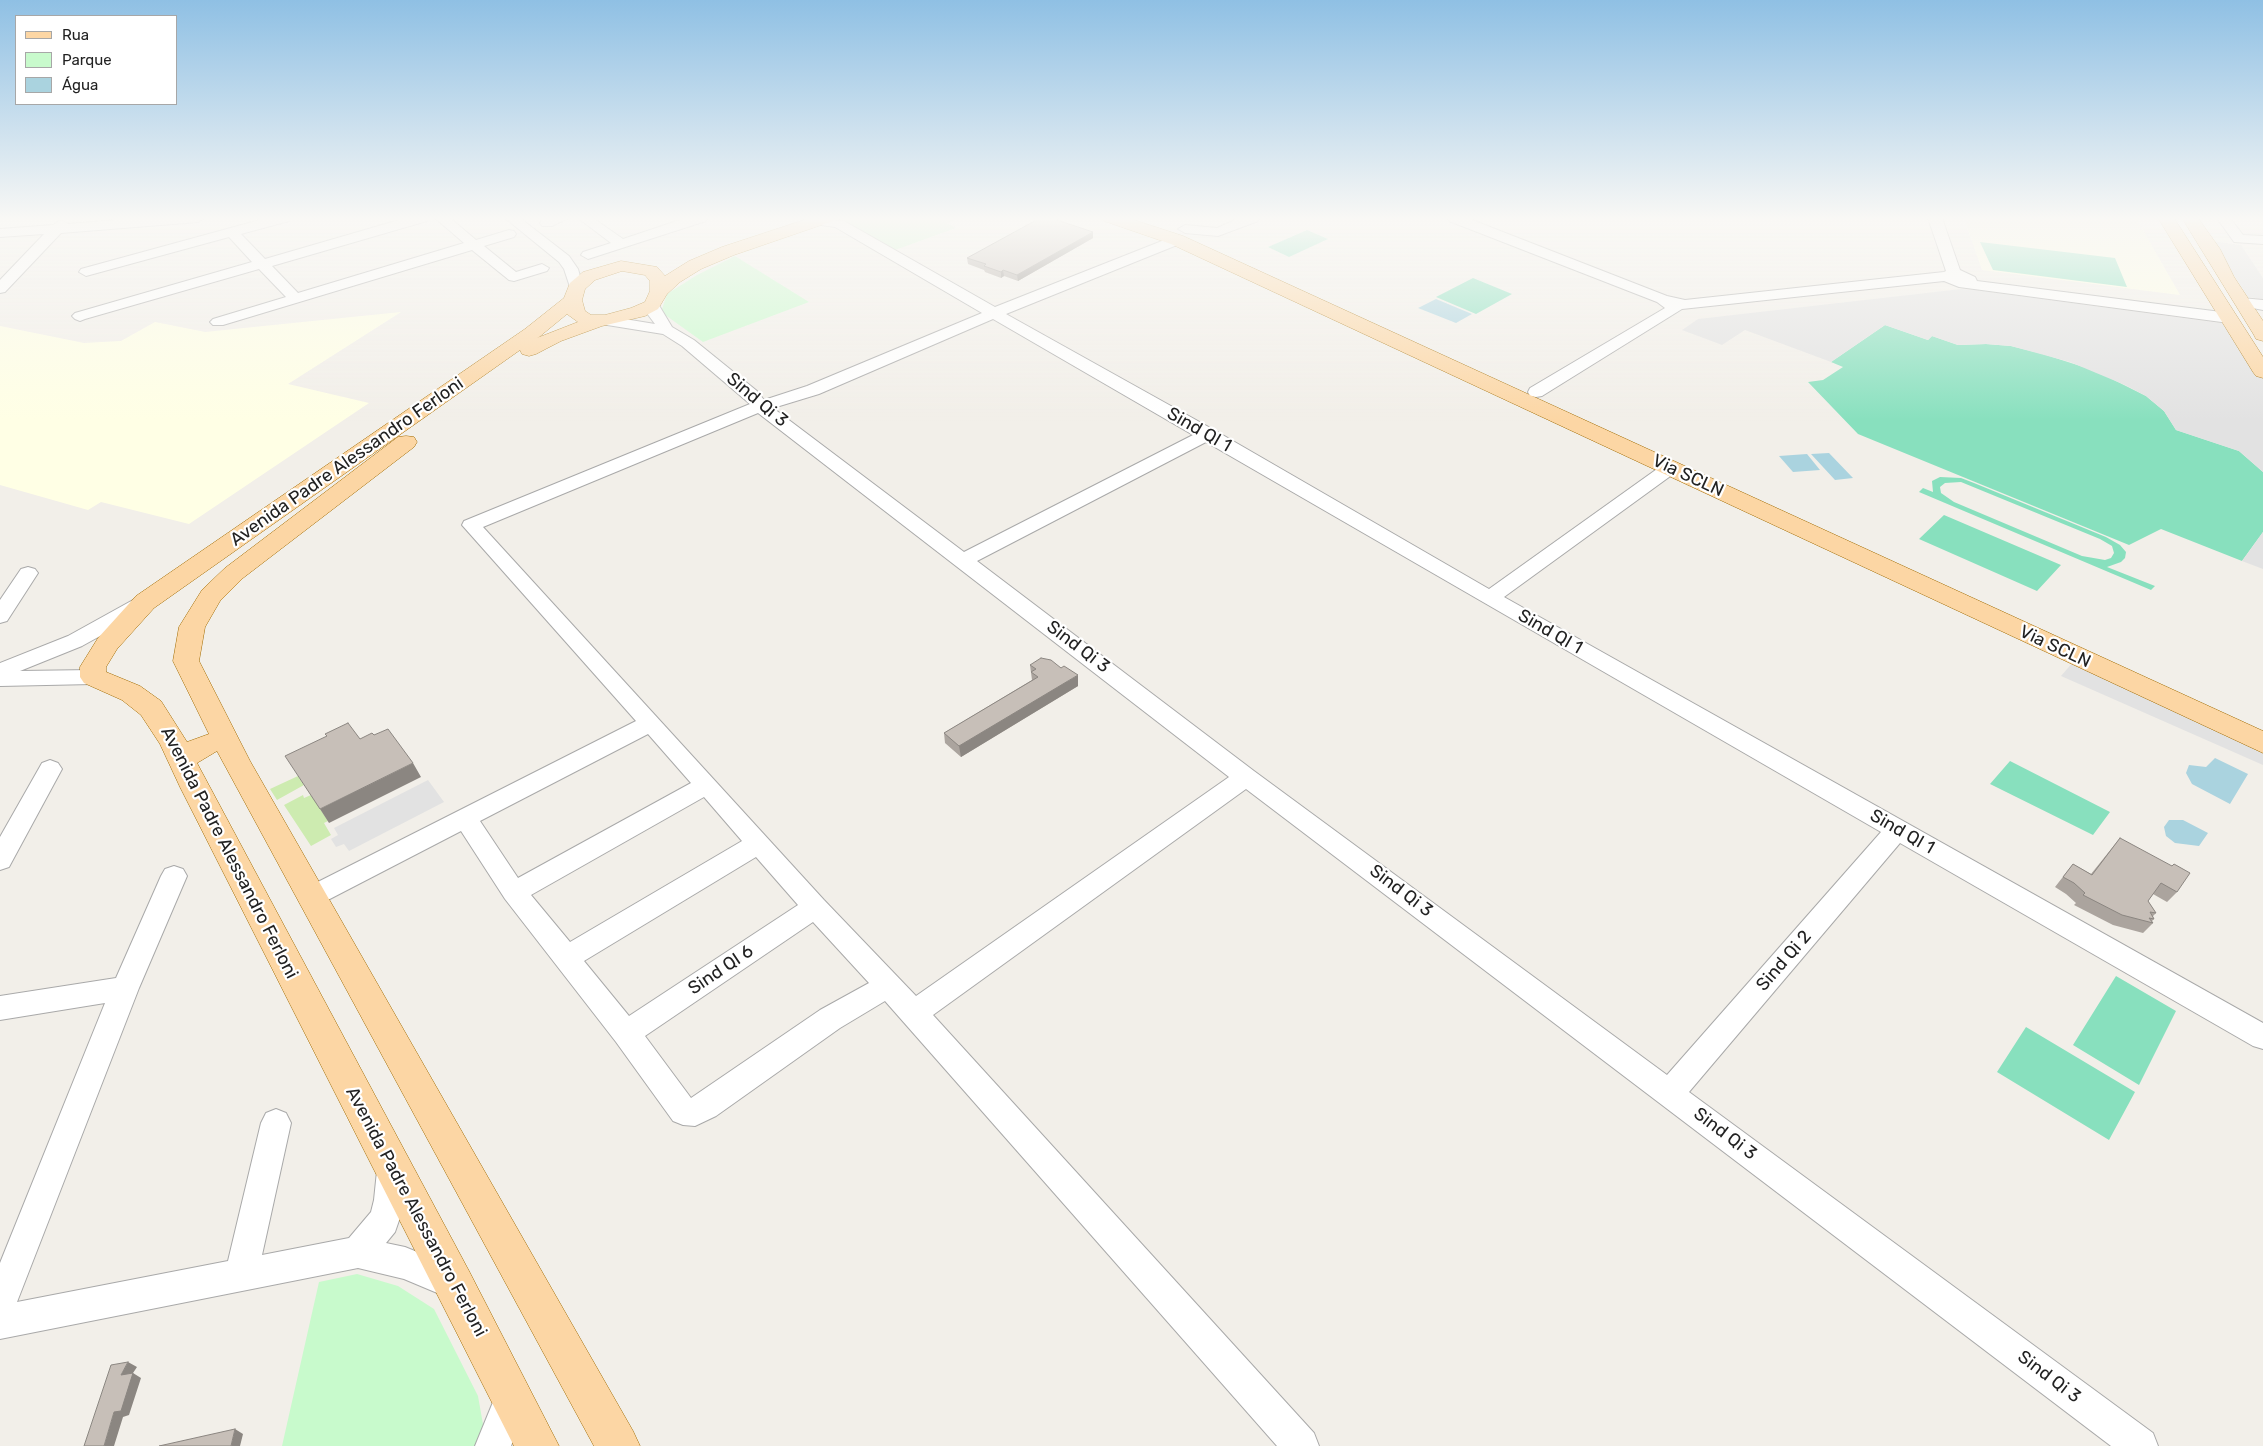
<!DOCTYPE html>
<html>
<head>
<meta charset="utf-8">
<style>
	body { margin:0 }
	#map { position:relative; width:2263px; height:1446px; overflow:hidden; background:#f2efe9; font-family:Rubik,sans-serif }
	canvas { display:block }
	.legend { position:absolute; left:15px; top:15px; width:162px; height:90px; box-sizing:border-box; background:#fff; border:1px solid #a7a7a7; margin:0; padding:6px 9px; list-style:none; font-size:15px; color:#222 }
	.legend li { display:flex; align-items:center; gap:10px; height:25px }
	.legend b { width:25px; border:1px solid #a7a7a7 }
</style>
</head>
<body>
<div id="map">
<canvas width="2263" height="1446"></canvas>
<ul class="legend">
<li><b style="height:6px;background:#fcd6a4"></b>Rua</li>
<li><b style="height:14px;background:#c8facc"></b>Parque</li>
<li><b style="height:14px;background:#aad3df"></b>Água</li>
</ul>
</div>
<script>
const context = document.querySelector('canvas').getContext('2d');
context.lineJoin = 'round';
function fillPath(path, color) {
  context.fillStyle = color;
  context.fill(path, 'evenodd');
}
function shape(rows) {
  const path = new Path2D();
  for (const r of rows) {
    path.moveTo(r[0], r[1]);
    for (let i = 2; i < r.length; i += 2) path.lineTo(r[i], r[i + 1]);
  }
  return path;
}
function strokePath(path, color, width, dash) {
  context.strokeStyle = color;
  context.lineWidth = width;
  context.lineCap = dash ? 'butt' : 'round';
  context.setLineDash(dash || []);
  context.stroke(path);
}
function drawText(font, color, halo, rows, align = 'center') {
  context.font = font + ' Rubik,sans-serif';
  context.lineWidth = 4.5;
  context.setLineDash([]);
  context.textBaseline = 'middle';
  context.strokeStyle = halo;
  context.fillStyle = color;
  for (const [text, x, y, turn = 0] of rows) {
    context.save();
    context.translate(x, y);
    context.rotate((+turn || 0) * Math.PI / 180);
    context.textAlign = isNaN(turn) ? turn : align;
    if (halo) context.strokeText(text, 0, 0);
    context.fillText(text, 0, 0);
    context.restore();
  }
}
const education = shape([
	[1964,218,2136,218,2180,295,1982,270],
	[401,312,288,384,369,403,189,524,101,502,88,510,0,485,0,326,84,343,121,341,155,322,205,332]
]);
const grass = shape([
	[298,776,304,785,277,800,270,789],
	[303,795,304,798,311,795,328,821,324,823,331,835,311,846,284,805]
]);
const park = shape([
	[844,218,958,218,947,223,956,228,895,250,845,222],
	[735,256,809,302,703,342,661,312,667,294,697,275],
	[357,1274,398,1286,434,1309,478,1396,484,1430,477,1446,282,1446,319,1282]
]);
const pitch = shape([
	[1307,230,1328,239,1289,257,1268,247],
	[1980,242,2115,258,2127,287,1993,270],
	[1473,278,1512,294,1476,314,1436,297],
	[1885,325,1928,340,1932,336,1958,345,1986,344,2011,346,2043,354,2096,371,2146,396,2164,411,2176,430,2239,451,2263,472,2263,532,2242,561,2161,529,2129,545,1858,434,1808,382,1823,380,1843,367,1831,362],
	[1940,477,1961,478,1974,483,2106,537,2120,545,2126,552,2125,558,2121,562,2107,567,2155,586,2151,590,1919,492,1923,488,1933,492,1932,481],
	[1961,482,2100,539,2112,546,2114,553,2111,558,2105,560,2082,556,1954,502,1941,493,1940,487,1945,483],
	[1944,515,2061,565,2037,591,1919,539],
	[2010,761,2110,812,2093,835,1990,784],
	[2116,976,2176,1011,2139,1085,2073,1045],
	[2026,1027,2135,1092,2109,1140,1997,1072]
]);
const parking = shape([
	[2212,241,2241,245,2263,278,2263,299,2248,297],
	[1961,289,1976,290,2228,324,2263,379,2263,472,2239,451,2176,430,2164,411,2146,396,2125,385,2070,362,2011,346,1986,344,1958,345,1932,336,1928,340,1885,325,1831,362,1745,330,1722,345,1682,330,1698,319],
	[2263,532,2263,569,2242,561],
	[2074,661,2263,748,2263,765,2061,676],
	[428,780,444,802,349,851,344,844,336,847,331,839,338,835,334,828]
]);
const water = shape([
	[1436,299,1472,314,1456,323,1418,308],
	[1829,453,1853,478,1835,480,1811,454],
	[1807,454,1820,470,1793,472,1779,456],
	[2215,758,2248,774,2230,804,2192,784,2186,773,2189,765,2206,767],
	[2169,820,2183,820,2208,833,2199,846,2175,843,2166,836,2164,827]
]);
const minor = shape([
	[140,218,204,218,198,222,61,233,5,292,0,293,0,280,44,234,0,237,0,229,53,225,61,220,68,224,140,218],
	[267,218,290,218,289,221,241,234,265,259,406,218,428,218,427,221,272,266,298,293,464,243,435,218,450,218,476,240,509,230,514,231,516,234,514,237,484,246,516,272,542,264,549,268,547,271,514,281,509,280,472,250,223,325,213,325,210,322,213,319,286,297,259,269,85,319,80,321,75,319,72,316,75,313,252,262,229,237,86,276,79,272,81,269,267,218],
	[505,218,520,218,569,256,578,269,583,287,581,290,571,290,564,269,559,262,505,218],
	[548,218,568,218,552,226,542,226,540,223,542,220,548,218],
	[578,218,593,218,623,239,686,218,707,218,706,221,588,259,581,255,583,252,611,243,578,218],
	[815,218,844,221,995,307,1172,237,1182,237,1184,240,1182,243,1006,314,1214,430,1489,589,1664,464,1676,464,1679,468,1676,472,1504,597,2263,1023,2263,1049,2253,1046,1900,843,1689,1092,2153,1433,2158,1446,2111,1446,1246,789,933,1015,1314,1433,1319,1446,1277,1446,885,1001,840,1028,716,1116,695,1126,683,1125,673,1121,616,1042,505,899,461,831,322,903,313,906,304,903,300,896,304,889,636,721,462,525,464,521,750,404,682,346,663,334,601,324,598,321,601,318,606,316,655,324,646,312,644,305,647,302,657,302,672,327,694,340,757,391,764,400,807,386,982,313,835,227,815,224,813,221,815,218],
	[993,319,1193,435,964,552,773,408,819,394,993,319],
	[758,413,1229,777,916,996,824,900,483,527,758,413],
	[1206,442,1881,832,1667,1075,1254,771,977,561,1206,442],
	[648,734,691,783,518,878,480,821,648,734],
	[704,797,742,841,570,942,531,895,704,797],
	[756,857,798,905,629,1016,584,961,756,857],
	[813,922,869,983,820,1010,691,1098,645,1036,813,922],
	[1240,218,1259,218,1258,221,1218,236,1185,233,1178,229,1185,225,1217,228,1240,218],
	[1448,218,1467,218,1667,296,1685,300,1944,272,1946,271,1928,218,1942,218,1960,270,1975,277,1977,281,2229,313,2234,315,2237,318,2234,321,2229,323,1959,287,1944,281,1682,309,1542,396,1536,397,1530,396,1528,392,1530,388,1665,308,1657,302,1449,221,1448,218],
	[2217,218,2230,218,2243,235,2263,236,2263,244,2234,242,2217,218],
	[2242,298,2263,300,2263,310,2237,305,2235,302,2237,299,2242,298],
	[28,567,35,569,38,573,7,621,0,623,0,600,21,569,28,567],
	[140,598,147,600,150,605,147,610,82,646,20,671,93,670,101,672,104,677,101,682,93,684,0,686,0,663,68,636,133,600,140,598],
	[50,760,58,763,62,769,9,867,0,870,0,837,42,763,50,760],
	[174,866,183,869,187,876,139,988,17,1302,228,1261,261,1123,266,1113,276,1109,286,1113,291,1123,262,1255,349,1238,371,1212,374,1200,377,1171,381,1161,392,1156,403,1161,407,1171,406,1200,395,1232,386,1243,405,1247,466,1272,470,1284,466,1296,454,1300,404,1279,358,1268,0,1339,0,1263,105,1003,0,1020,0,996,116,978,161,876,165,869,174,866],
	[512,1380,524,1385,529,1397,511,1446,475,1446,500,1385,512,1380]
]);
const major = shape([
	[810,218,835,218,833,221,734,255,701,269,680,282,667,294,658,309,645,316,602,326,561,341,536,354,529,356,522,354,520,350,154,608,117,649,106,667,106,672,140,686,161,701,187,742,209,734,173,661,179,627,202,590,225,568,398,437,406,436,414,437,417,442,414,447,243,578,220,601,205,627,199,661,250,761,633,1431,640,1446,594,1446,217,751,197,763,469,1271,559,1446,514,1446,180,787,160,744,141,715,122,700,84,683,80,677,80,667,98,638,136,596,525,329,564,298,570,283,583,272,621,261,657,267,665,276,689,261,722,247,810,218],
	[622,271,645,275,650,281,650,291,645,302,631,308,605,315,591,315,585,311,582,300,585,289,595,280,622,271],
	[567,314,578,322,537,338,539,337,567,314],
	[1102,218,1128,218,1183,236,2263,731,2263,753,1171,244,1104,221,1102,218],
	[2158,218,2174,218,2263,357,2263,378,2256,376,2253,372,2158,218],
	[2182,218,2198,218,2220,249,2234,277,2263,321,2263,341,2256,339,2254,335,2182,218]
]);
const wall = shape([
	[1093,232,1093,238,1018,281,1004,276,1001,278,985,272,984,270,968,264,967,258],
	[1030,665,1078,686,961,757,945,743,944,733,1032,680],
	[2120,838,2177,892,2167,902,2153,894,2148,901,2156,913,2153,916,2154,919,2152,921,2153,923,2143,933,2113,925,2074,905,2076,903,2066,894,2055,887,2073,864,2091,874]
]);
const shadedWall = shape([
	[1093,232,1093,238,1018,281,1017,275],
	[1003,270,1004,276,1001,278,1001,272],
	[1078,675,1078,686,961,757,959,746],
	[413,763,421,777,329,823,320,809],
	[128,1362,137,1367,133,1373,141,1378,129,1415,123,1417,114,1446,104,1446,114,1412,121,1375],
	[235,1429,243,1434,240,1446,231,1446]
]);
const building = shape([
	[1040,218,1051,218,1093,232,1017,275,1003,270,1001,272,984,266,986,264,967,258,1040,218],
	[1041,658,1051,660,1061,668,1064,666,1078,675,959,746,944,733,1038,677,1031,672,1036,669,1030,665,1041,658],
	[348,723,360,739,372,733,374,735,388,729,413,763,320,809,285,756,327,736,325,734,348,723],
	[2120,838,2172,866,2174,864,2190,873,2177,892,2161,883,2148,901,2156,913,2150,912,2154,919,2149,918,2153,923,2122,915,2083,895,2085,893,2074,883,2063,877,2073,864,2092,875,2120,838],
	[128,1362,121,1375,133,1373,121,1411,114,1412,104,1446,84,1446,111,1365,128,1362],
	[235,1429,231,1446,159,1446,235,1429]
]);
const streetNames = [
	["Sind Qi 3",757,400,40],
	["Sind QI 1",1199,430,30],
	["Avenida Padre Alessandro Ferloni",347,462,-35],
	["Via SCLN",1688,476,25],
	["Sind QI 1",1550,632,30],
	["Sind Qi 3",1078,647,37],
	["Via SCLN",2055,647,25],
	["Sind QI 1",1902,832,30],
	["Avenida Padre Alessandro Ferloni",229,853,63],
	["Sind Qi 3",1401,891,37],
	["Sind Qi 2",1784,961,-49],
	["Sind QI 6",721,970,-34],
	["Sind Qi 3",1725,1134,37],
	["Avenida Padre Alessandro Ferloni",416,1212,62],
	["Sind Qi 3",2049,1377,37]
];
fillPath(education, '#ffffe5');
fillPath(grass, '#cdebb0');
fillPath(park, '#c8facc');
fillPath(pitch, '#88e0be');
fillPath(parking, '#e2e2e2');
fillPath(water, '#aad3df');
strokePath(minor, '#a9a9a9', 2);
strokePath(major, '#a06b00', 1);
fillPath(minor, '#fff');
fillPath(major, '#fcd6a4');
fillPath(wall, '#aba49e');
fillPath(shadedWall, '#8b8681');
fillPath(building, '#c7bfb8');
strokePath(building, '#8b8681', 1);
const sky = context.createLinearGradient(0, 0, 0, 421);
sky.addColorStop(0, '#8fc0e4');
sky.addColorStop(0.52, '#f9f8f5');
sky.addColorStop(1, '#f9f8f500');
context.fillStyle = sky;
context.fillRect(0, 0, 2263, 421);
drawText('18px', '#222', '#fff', streetNames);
</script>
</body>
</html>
